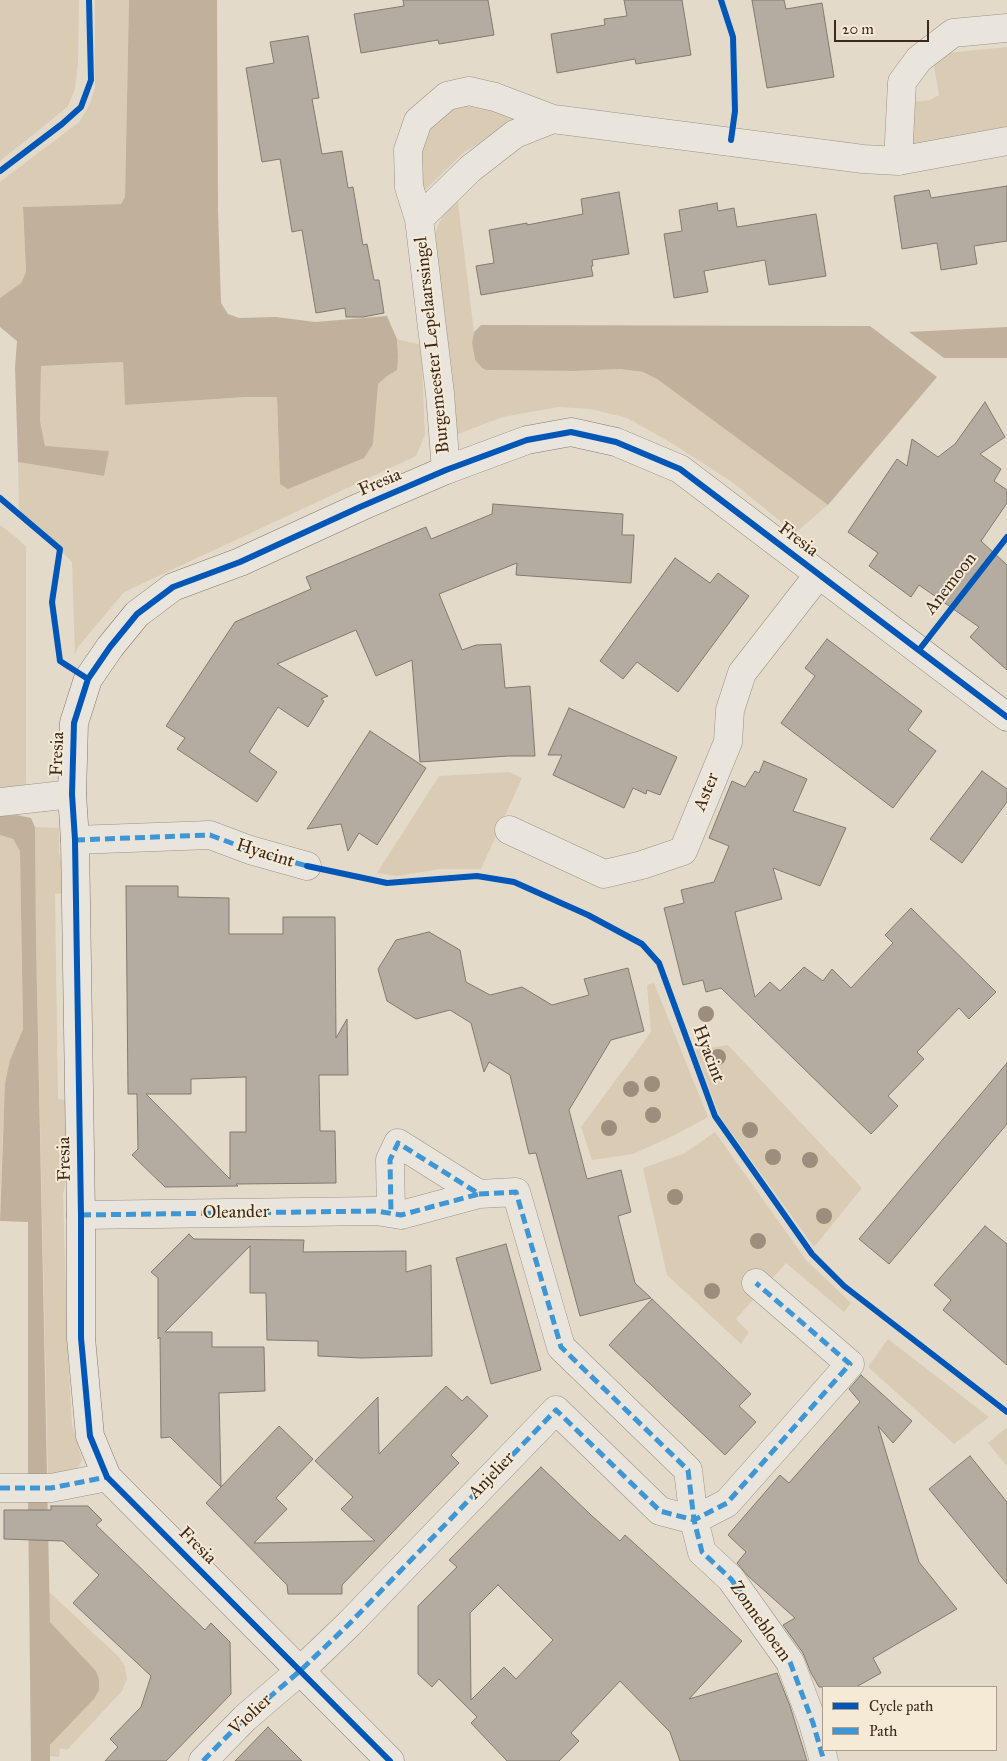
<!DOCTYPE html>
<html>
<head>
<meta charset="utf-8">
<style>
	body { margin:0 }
	#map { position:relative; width:1007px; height:1761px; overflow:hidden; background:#e4daca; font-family:"IM FELL Great Primer",serif }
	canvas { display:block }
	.legend { position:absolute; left:822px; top:1686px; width:175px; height:65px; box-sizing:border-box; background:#f5ead5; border:1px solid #ab9c8b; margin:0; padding:6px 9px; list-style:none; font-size:15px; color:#3c281d }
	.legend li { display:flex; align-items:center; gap:10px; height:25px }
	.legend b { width:25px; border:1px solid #ab9c8b }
	.scale { position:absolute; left:834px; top:20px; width:95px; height:22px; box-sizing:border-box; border:2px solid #3c281d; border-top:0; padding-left:6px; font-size:15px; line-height:18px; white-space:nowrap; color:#3c281d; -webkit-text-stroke:4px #f5ead5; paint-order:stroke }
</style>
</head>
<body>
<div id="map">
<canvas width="1007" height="1761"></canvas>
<ul class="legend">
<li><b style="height:6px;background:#0057b8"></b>Cycle path</li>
<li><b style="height:6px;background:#3f96d5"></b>Path</li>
</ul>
<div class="scale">20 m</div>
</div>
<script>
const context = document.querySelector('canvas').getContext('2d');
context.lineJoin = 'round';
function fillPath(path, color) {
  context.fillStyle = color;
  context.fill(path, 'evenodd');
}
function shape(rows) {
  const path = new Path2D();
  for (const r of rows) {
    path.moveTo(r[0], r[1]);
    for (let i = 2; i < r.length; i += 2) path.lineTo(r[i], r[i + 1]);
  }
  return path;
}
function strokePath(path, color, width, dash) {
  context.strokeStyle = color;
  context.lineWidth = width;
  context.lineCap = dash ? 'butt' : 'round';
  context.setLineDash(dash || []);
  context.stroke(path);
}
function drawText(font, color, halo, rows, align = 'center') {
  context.font = font + ' "IM FELL Great Primer",serif';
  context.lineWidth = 4;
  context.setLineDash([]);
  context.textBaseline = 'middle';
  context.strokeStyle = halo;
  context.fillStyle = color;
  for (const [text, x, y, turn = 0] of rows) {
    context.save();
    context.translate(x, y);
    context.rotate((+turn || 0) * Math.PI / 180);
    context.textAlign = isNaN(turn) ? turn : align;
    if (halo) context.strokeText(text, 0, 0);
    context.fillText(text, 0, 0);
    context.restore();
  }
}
const green = shape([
	[0,0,79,0,78,63,75,89,68,106,54,118,0,161],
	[95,0,129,0,125,197,121,204,23,207,26,272,21,283,0,298,0,182,79,122,89,106,95,88],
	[1007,47,1007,132,912,147,906,103,930,100,939,95,933,61,938,54],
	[449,103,516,115,519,121,464,152,423,192,418,167,426,123],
	[457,194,474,332,472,343,475,360,482,368,487,370,575,371,620,369,643,372,657,379,828,505,795,533,732,482,670,442,627,418,591,409,558,407,503,417,458,434,452,426,435,233,442,217],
	[397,339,421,345,425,435,416,456,124,592,78,647,75,655,72,562,19,510,18,462,104,476,109,451,45,447,40,421,41,366,123,362,125,405,247,397,277,397,280,484,373,444,377,384,387,375,398,356],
	[0,525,17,538,26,547,26,795,0,799],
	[509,772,522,778,481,869,440,869,397,876,377,873,439,776],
	[35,827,59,828,59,853,65,873,66,893,55,894,58,1099,67,1100,68,1170,63,1195,68,1356,72,1425,82,1460,75,1473,48,1478,36,940],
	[0,835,13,839,20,851,23,1029,10,1060,3,1127,0,1207],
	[654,983,708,1117,675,1135,633,1154,592,1160,581,1127,651,1032,647,985],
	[728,1045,862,1188,814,1247,720,1117,695,1050],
	[715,1132,806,1260,851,1303,844,1312,786,1263,736,1319,749,1332,741,1344,667,1275,643,1168,685,1153],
	[888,1339,989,1417,954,1444,868,1367],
	[1006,1428,1007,1429,1007,1466,988,1443],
	[48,1591,119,1657,125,1667,127,1679,122,1691,67,1750,60,1748,59,1757,50,1756,50,1745,94,1699,96,1671,50,1622]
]);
const water = shape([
	[129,0,217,0,218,209,221,303,228,314,239,318,276,317,315,322,387,316,397,339,398,356,397,370,387,376,378,384,373,444,364,458,288,489,280,484,277,397,247,397,125,405,123,362,41,366,40,421,45,446,109,451,104,476,18,462,15,367,17,341,0,327,0,298,21,283,26,272,23,207,121,204,125,197],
	[481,325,870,326,937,377,828,505,657,379,643,372,620,369,575,371,486,370,482,368,475,360,472,343,474,332],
	[1007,327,1007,358,944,358,909,332],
	[17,815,31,818,35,827,36,940,50,1622,96,1671,99,1679,99,1690,94,1699,50,1745,50,1761,31,1761,28,1497,28,1222,0,1221,5,1084,10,1060,23,1029,20,851,13,839,0,835,0,816]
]);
const building = shape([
	[403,0,488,0,494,35,439,44,438,40,361,53,354,14,404,6,403,0],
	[624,0,682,0,691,55,636,64,635,59,557,73,551,34,605,25,604,19,627,16,624,0],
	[752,0,784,0,786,9,822,3,834,77,767,88,752,0],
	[308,36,319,98,312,99,322,154,342,151,348,188,353,187,363,245,367,244,374,280,379,280,384,313,363,317,346,317,345,308,316,313,302,230,292,232,280,159,262,162,246,68,274,63,270,42,308,36],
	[1007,186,1007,241,974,246,977,264,941,270,937,243,902,249,894,196,929,190,931,198,1007,186],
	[619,192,629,254,592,260,593,266,591,266,593,276,481,295,476,266,494,263,489,230,527,223,527,225,583,214,581,199,619,192],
	[717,203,718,211,734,208,737,227,816,214,826,276,769,285,765,260,704,271,708,292,674,298,664,234,682,231,679,210,717,203],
	[985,402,1005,437,980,454,1001,469,994,481,1007,490,1007,503,981,541,1007,565,1007,670,970,637,979,627,919,585,911,597,869,566,878,553,848,532,897,459,907,466,912,439,938,457,955,444,985,402],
	[493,504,623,514,622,535,634,535,631,583,516,575,517,563,439,594,462,650,476,645,501,644,505,688,530,686,535,756,508,756,420,762,412,660,376,676,356,630,277,664,328,696,321,699,324,701,308,727,278,707,249,752,277,772,257,802,177,749,185,738,166,726,235,622,311,589,306,577,426,527,431,539,492,514,493,504],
	[675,558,710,583,718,573,749,596,678,692,637,662,623,679,600,661,675,558],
	[827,639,922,711,908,730,936,751,893,808,781,723,815,676,805,668,827,639],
	[569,708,677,757,660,795,647,790,646,794,633,788,624,808,553,775,562,755,548,755,569,708],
	[370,731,426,768,377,845,359,833,348,851,341,824,307,829,370,731],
	[764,761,807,779,793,811,846,828,820,886,773,868,782,899,735,912,755,997,770,982,780,991,804,967,823,981,832,969,851,988,893,943,885,935,911,908,996,992,969,1019,959,1008,917,1052,924,1059,888,1096,898,1106,871,1134,721,988,706,992,703,980,683,985,664,908,684,903,681,890,714,882,729,846,709,838,732,781,745,787,755,771,759,773,764,761],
	[982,771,1007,789,1007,802,962,863,930,839,982,771],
	[126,886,178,886,178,897,229,898,229,934,283,934,283,917,335,917,336,1038,347,1019,348,1075,319,1075,320,1131,335,1131,336,1183,236,1184,238,1186,165,1187,132,1155,138,1149,137,1094,128,1094,126,886],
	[246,1077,246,1132,230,1132,230,1179,146,1094,191,1094,191,1079,246,1077],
	[429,932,460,950,466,982,490,995,522,987,552,1005,589,995,584,979,628,968,644,1031,611,1040,569,1110,587,1179,621,1170,631,1212,618,1216,635,1283,651,1298,580,1316,536,1153,529,1154,510,1075,489,1062,484,1072,471,1023,450,1010,416,1019,387,1001,378,969,396,940,429,932],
	[1007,1063,1007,1124,889,1264,859,1239,1007,1063],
	[985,1226,1007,1244,1007,1365,943,1310,951,1300,934,1285,985,1226],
	[189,1234,194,1239,304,1240,303,1252,406,1251,406,1272,431,1265,432,1356,362,1358,318,1356,318,1341,267,1340,266,1293,250,1293,250,1246,165,1332,212,1332,212,1347,264,1347,265,1391,219,1393,221,1487,279,1426,313,1459,276,1498,287,1509,254,1543,375,1541,341,1509,353,1497,315,1461,378,1397,379,1454,446,1386,462,1401,467,1396,488,1416,451,1455,459,1463,342,1585,342,1594,288,1594,287,1585,206,1503,221,1487,170,1437,161,1438,160,1337,158,1339,158,1278,151,1272,189,1234],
	[506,1244,541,1370,491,1384,456,1258,506,1244],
	[652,1299,751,1394,739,1406,756,1422,725,1455,609,1345,652,1299],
	[861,1375,912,1421,893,1443,878,1426,919,1562,957,1609,873,1658,881,1673,856,1687,819,1687,811,1673,803,1653,783,1625,795,1618,748,1576,737,1563,746,1552,728,1535,780,1475,789,1483,860,1402,849,1389,861,1375],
	[970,1456,1007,1502,1007,1584,929,1489,970,1456],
	[541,1467,591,1515,620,1541,625,1535,742,1641,689,1699,777,1673,790,1706,807,1761,680,1761,670,1732,620,1681,571,1733,579,1741,559,1761,507,1761,471,1723,477,1717,439,1679,432,1687,418,1674,418,1606,457,1567,449,1560,541,1467],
	[498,1585,553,1640,516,1679,504,1667,471,1700,470,1613,498,1585],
	[51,1506,88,1506,102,1520,96,1525,205,1630,211,1623,230,1642,231,1694,166,1761,105,1761,118,1747,110,1739,141,1707,151,1676,73,1603,99,1575,63,1541,4,1539,4,1510,51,1510,51,1506],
	[268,1727,302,1761,235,1761,268,1727]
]);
const street = shape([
	[898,161,902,82,919,59,953,33,1007,28],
	[419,219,470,169,515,134,553,119],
	[446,470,440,394,419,219,409,187,408,150,418,121,447,96,469,91,495,97,553,119,863,159,898,161,1007,141],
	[0,802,72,794],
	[509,830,604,874,642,865,683,851,728,742,730,710,742,673,819,574],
	[75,840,210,835,250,850,307,866],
	[479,1194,516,1192,561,1347,688,1470,694,1520,702,1552,731,1579,790,1662,813,1723,824,1761],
	[81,1215,376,1211,401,1215,479,1194,398,1143,390,1160,391,1213],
	[0,1488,51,1488,107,1477],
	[203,1761,245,1718,301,1670,349,1624,556,1410,660,1511,694,1520,727,1503,850,1364,756,1283]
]);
const secondary = shape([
	[390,1761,107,1477,90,1436,81,1338,81,1215,75,840,72,794,74,723,88,679,110,647,137,614,173,587,240,562,360,507,446,470,527,440,571,432,616,442,680,469,1007,717]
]);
const quiet = shape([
	[75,840,210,835,250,850,307,866],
	[479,1194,516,1192,561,1347,688,1470,694,1520,702,1552,731,1579,790,1662,813,1723,824,1761],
	[81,1215,376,1211,401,1215,479,1194,398,1143,390,1160,391,1213],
	[0,1488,51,1488,107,1477],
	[203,1761,245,1718,301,1670,349,1624,556,1410,660,1511,694,1520,727,1503,850,1364,756,1283]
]);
const cycleway = shape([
	[721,0,733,37,735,111,731,140],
	[0,171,62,124,81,107,91,80,89,0],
	[0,498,60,549,52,602,60,661,88,679],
	[919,650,1007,537],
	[307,866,387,883,477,876,514,882,588,915,642,944,659,963,715,1116,812,1254,844,1286,1007,1412],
	[390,1761,107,1477,90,1436,81,1338,81,1215,75,840,72,794,74,723,88,679,110,647,137,614,173,587,240,562,360,507,446,470,527,440,571,432,616,442,680,469,1007,717]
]);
const trees = [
	[706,1014],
	[718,1057],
	[652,1084],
	[631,1089],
	[653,1115],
	[609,1128],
	[750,1130],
	[773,1157],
	[810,1160],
	[675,1197],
	[824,1216],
	[758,1241],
	[712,1291]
];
const streetNames = [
	["Burgemeester Lepelaarssingel",433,345,-96],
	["Fresia",380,483,-23],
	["Fresia",798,540,37],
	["Anemoon",951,584,-52],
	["Fresia",58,754,-88],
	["Aster",707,792,-68],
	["Hyacint",265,854,17],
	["Hyacint",708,1054,69],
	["Fresia",65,1159,-91],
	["Oleander",236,1213,-1],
	["Anjelier",492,1476,-46],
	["Fresia",197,1546,45],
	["Zonnebloem",760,1622,55],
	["Violier",251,1715,-43]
];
fillPath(green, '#dacbb5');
fillPath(water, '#c1b19c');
fillPath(building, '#b4aca0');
strokePath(building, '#827a70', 1);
strokePath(street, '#9a9287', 29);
strokePath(secondary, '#827a70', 29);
strokePath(street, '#eae5dc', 28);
strokePath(secondary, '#eae5dc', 28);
strokePath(quiet, '#3f96d5', 5, [10, 5]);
strokePath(cycleway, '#0057b8', 6);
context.fillStyle = '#9c8d7d';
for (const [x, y] of trees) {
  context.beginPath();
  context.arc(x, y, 8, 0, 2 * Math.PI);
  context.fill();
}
drawText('18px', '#3c281d', '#f5ead5', streetNames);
</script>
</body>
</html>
